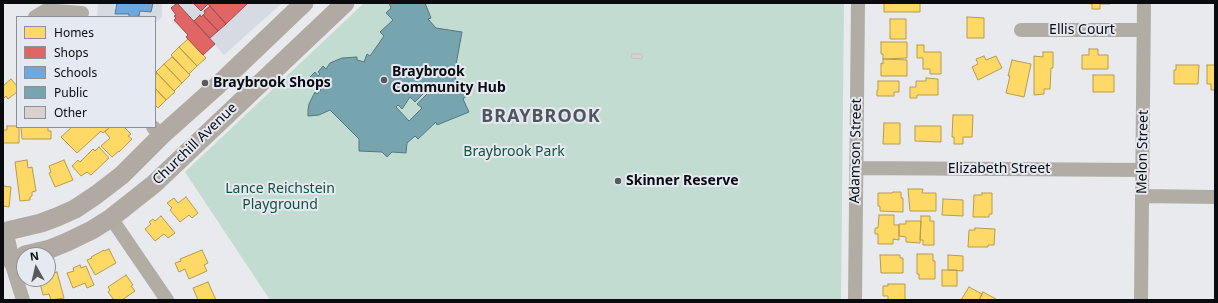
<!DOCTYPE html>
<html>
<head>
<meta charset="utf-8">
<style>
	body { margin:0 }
	#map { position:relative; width:1218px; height:303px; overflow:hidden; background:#e8eaee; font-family:"Noto Sans",sans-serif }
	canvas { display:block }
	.frame { position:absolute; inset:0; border:4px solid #0a0b0e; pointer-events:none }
	.legend { position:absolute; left:16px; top:16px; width:140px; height:112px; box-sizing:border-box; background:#e5e9f1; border:1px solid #8d9096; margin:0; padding:5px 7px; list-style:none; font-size:12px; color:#0a0b0e }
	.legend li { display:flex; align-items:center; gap:8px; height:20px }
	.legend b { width:20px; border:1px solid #8d9096 }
	.north { position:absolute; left:16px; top:247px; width:40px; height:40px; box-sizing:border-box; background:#e5e9f1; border:1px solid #8d9096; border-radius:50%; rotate:352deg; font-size:11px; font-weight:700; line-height:16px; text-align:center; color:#0a0b0e }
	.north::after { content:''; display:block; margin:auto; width:14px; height:18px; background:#58595c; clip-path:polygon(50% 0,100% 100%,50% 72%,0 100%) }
</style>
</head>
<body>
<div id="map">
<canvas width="1218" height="303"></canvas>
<div class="frame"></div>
<ul class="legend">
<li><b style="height:11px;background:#ffd966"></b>Homes</li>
<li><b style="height:11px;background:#e06666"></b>Shops</li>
<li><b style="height:11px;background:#6fa8dc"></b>Schools</li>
<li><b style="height:11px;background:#76a5af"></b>Public</li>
<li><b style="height:11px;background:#d9d1ce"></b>Other</li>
</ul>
<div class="north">N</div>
</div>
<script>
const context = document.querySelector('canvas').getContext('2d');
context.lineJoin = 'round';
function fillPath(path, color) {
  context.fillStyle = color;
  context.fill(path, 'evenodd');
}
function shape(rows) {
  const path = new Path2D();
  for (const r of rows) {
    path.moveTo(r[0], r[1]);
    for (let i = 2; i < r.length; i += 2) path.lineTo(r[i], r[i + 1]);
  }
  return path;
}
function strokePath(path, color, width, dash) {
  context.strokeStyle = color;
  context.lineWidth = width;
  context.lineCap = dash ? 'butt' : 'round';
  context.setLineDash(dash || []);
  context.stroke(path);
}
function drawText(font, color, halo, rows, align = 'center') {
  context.font = font + ' "Noto Sans",sans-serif';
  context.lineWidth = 4;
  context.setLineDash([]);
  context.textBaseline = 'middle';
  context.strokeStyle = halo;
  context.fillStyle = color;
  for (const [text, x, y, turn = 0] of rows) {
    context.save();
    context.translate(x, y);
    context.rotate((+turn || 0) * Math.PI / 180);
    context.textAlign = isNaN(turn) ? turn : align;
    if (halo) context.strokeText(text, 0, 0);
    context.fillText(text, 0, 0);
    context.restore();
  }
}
const built = shape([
	[98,3,162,3,162,17,155,23,155,17,97,17],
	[177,3,282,3,224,55]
]);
const green = shape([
	[364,3,844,3,841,300,270,300,185,172]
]);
const homes = shape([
	[882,3,920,3,920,12,884,12,884,4,882,3],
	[1084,3,1110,3,1110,4,1100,4,1100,9,1092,9,1092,4,1084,3],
	[967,17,984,18,984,38,967,38,967,17],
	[890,19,906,19,906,39,890,39,890,19],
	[188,39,206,58,197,66,179,47,188,39],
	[881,42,907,42,907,58,883,59,883,54,881,54,881,42],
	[917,45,924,45,924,52,941,52,941,74,930,74,930,69,923,69,923,58,917,58,917,45],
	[179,47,197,66,189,74,171,55,179,47],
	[1089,49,1098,49,1098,55,1108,55,1108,69,1082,69,1082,55,1089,55,1089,49],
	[1043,52,1053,52,1053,68,1051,68,1050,89,1044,89,1044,94,1034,95,1034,56,1043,57,1043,52],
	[984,56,986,60,996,56,1002,68,978,80,972,67,978,64,976,59,984,56],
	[172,57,190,75,182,83,164,64,172,57],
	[883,59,907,60,907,76,881,76,881,63,883,64,883,59],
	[1012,60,1031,64,1024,97,1006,93,1010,76,1008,76,1012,60],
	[164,64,182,83,174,91,156,72,164,64],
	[1176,65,1199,65,1198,84,1174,84,1174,70,1176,70,1176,65],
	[1207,65,1215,65,1215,90,1211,90,1211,84,1207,84,1207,65],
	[157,73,175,92,166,100,155,88,155,76,157,73],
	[1093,75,1114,75,1114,92,1093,92,1093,75],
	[926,78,938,79,938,95,917,95,917,98,910,98,910,87,916,87,916,81,926,81,926,78],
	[11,79,17,86,17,92,8,99,6,96,3,99,3,86,11,79],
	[878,81,899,81,899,92,894,92,894,96,877,96,877,90,878,90,878,81],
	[155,88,166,100,158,108,155,105,155,88],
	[953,115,973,115,972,137,963,137,963,144,954,144,954,137,952,137,953,115],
	[884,123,900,123,900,144,883,144,884,123],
	[7,126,17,126,17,127,19,127,19,143,3,143,3,130,7,130,7,126],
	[915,126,941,126,941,142,915,141,915,126],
	[21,127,48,127,48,131,51,131,51,139,22,139,21,127],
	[72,127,110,127,103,133,101,131,77,153,61,137,72,127],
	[110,127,124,127,131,134,128,136,132,139,119,152,119,151,112,157,101,146,110,138,105,132,110,127],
	[99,147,109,158,91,175,87,172,81,176,72,166,78,160,80,162,93,149,95,151,99,147],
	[27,160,28,168,32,167,36,191,32,192,32,196,30,197,30,200,20,201,15,162,27,160],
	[64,160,73,180,55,187,49,173,51,172,49,166,64,160],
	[3,186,11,187,9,207,3,206,3,186],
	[908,189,923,189,922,193,936,193,936,211,910,211,908,189],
	[893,192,901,192,901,198,903,198,903,212,880,211,880,206,878,206,878,193,892,193,893,192],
	[982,193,992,193,992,214,989,214,989,217,973,217,974,195,982,195,982,193],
	[186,197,198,213,192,218,189,215,180,222,170,210,172,208,167,203,174,198,178,203,186,197],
	[943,199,963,200,963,216,942,215,943,199],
	[879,215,894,215,894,225,899,225,899,240,893,239,893,244,878,244,878,234,875,234,875,228,878,228,879,215],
	[161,216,175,233,168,238,164,234,155,241,145,229,151,224,149,222,153,219,155,221,161,216],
	[921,216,930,216,930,221,934,221,934,245,923,245,923,240,920,240,921,216],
	[906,221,921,221,920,243,906,242,906,237,899,236,899,224,906,224,906,221],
	[975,228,995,229,994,245,988,245,988,247,968,247,969,230,975,230,975,228],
	[109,249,116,263,95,275,87,260,92,258,91,257,104,250,104,251,109,249],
	[202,250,208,263,204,265,207,271,189,279,185,269,179,272,175,263,181,261,180,259,202,250],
	[917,254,933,254,933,261,935,261,935,279,919,279,919,274,917,274,917,254],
	[880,255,900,255,900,258,903,258,903,273,881,273,880,255],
	[948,255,963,256,963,271,948,270,948,255],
	[80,265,81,268,86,266,94,285,87,288,85,283,73,288,67,273,74,271,73,268,80,265],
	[942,270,957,270,957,286,942,286,942,270],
	[57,272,64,298,51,300,49,294,43,295,39,279,48,279,48,275,57,272],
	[126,275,133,285,131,286,135,291,122,300,114,300,108,292,110,290,108,287,126,275],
	[208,282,216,300,198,300,193,288,208,282],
	[888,284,905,284,905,300,888,300,888,296,883,296,883,286,888,286,888,284],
	[969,287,982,294,979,300,961,300,969,287],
	[983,292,996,299,996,300,979,300,983,292]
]);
const shops = shape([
	[177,3,215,44,203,55,186,37,188,35,174,20,176,18,174,16,176,15,171,8,177,3],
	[193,3,207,3,208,4,201,11,193,3],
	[207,3,248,3,226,24,207,3],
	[210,6,226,24,218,31,203,15,205,13,204,11,210,6],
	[200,15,201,17,203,15,218,31,210,38,194,21,200,15]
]);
const schools = shape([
	[117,3,153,3,151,12,140,11,139,16,129,17,129,14,115,14,117,3]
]);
const public = shape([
	[389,3,425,3,431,18,428,19,436,28,462,32,455,70,457,70,455,81,457,79,470,93,463,99,469,112,437,125,436,122,418,139,415,136,407,143,406,153,392,152,387,157,382,152,359,151,359,139,330,110,319,115,308,116,308,110,309,104,315,92,317,94,321,90,309,78,315,72,318,76,320,74,318,72,323,66,326,69,330,63,342,58,357,57,357,60,364,62,367,54,370,56,384,36,380,32,393,20,386,13,391,8,389,3],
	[432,88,434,90,431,92,430,91,417,104,422,108,409,121,396,107,398,105,402,109,410,97,415,102,426,91,428,92,432,88]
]);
const building = shape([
	[632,54,642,54,642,59,631,58,632,54]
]);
const street = shape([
	[35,17,45,11,55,11,82,13],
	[1021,30,1143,30],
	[153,127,161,136],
	[856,168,1143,170],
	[1142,196,1215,197],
	[111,218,167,300],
	[10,259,23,300],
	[855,300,858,3],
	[1141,300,1144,3]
]);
const secondary = shape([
	[3,232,41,223,57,217,75,209,96,195,122,175,161,136,217,86,304,3],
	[4,232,10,259],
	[25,255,50,249,67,242,92,230,111,218,154,184,345,3]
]);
const markers = [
	[384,80,4,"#58595c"],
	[205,83,4,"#58595c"],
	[618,181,4,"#58595c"]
];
const streetNames = [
	["Ellis Court",1082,30],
	["Churchill Avenue",195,144,-44],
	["Adamson Street",856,151,-89],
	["Melon Street",1143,152,-89],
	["Elizabeth Street",999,169]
];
const poiNames = [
	["Braybrook",392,72],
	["Community Hub",392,88],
	["Braybrook Shops",213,83],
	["Skinner Reserve",626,181]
];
const parkNames = [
	["Braybrook Park",514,152],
	["Lance Reichstein",280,189],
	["Playground",280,205]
];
const districtNames = [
	["BRAYBROOK",541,117]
];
fillPath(built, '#d5dae3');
fillPath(green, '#c2dcd1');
fillPath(homes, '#ffd966');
strokePath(homes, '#b69b4c', 1);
fillPath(shops, '#e06666');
strokePath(shops, '#a04b4c', 1);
fillPath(schools, '#6fa8dc');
strokePath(schools, '#51799e', 1);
fillPath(public, '#76a5af');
strokePath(public, '#56777f', 1);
fillPath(building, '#d9d1ce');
strokePath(building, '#c5c4c5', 1);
strokePath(street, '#b1aca4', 14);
strokePath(secondary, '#b0aaa3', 19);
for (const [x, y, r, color] of markers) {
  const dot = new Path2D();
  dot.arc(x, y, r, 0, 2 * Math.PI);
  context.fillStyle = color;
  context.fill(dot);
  strokePath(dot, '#e5e9f1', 1.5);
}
drawText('14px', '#0a0b0e', '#e5e9f1', streetNames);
drawText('bold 14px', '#0a0b0e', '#e5e9f1', poiNames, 'left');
drawText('14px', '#12523a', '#e5e9f1', parkNames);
context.letterSpacing = '1px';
drawText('bold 18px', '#50545b', '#e5e9f1', districtNames);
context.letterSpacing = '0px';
</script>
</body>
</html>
